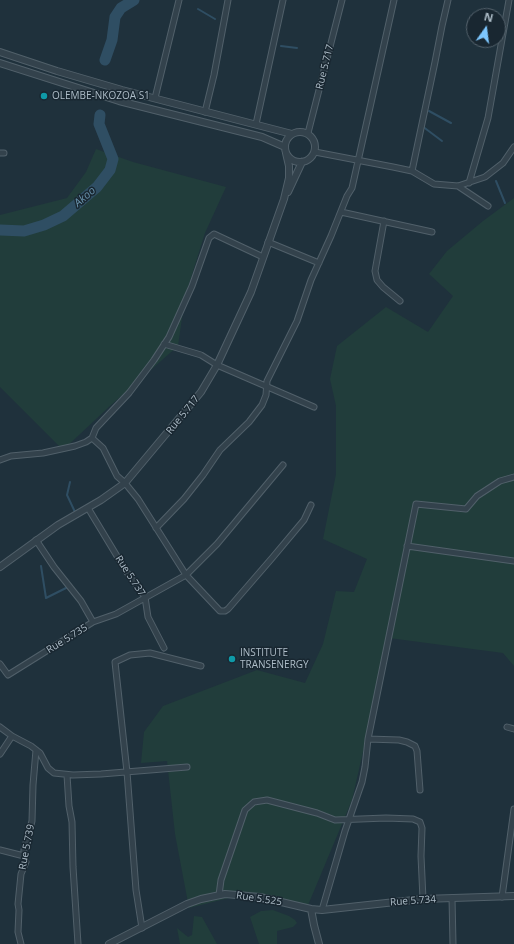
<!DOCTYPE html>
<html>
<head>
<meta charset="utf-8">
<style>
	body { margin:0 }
	#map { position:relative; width:514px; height:944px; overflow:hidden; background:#1f313c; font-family:"Open Sans",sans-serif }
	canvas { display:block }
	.north { position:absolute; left:466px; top:8px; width:40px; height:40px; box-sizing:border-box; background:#192731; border:1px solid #55636d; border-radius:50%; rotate:14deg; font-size:11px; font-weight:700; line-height:16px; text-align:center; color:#aebdc8 }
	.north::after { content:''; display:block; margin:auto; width:14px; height:18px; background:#7dc7ff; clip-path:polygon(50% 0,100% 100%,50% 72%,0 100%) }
</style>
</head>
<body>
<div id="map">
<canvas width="514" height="944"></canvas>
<div class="north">N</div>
</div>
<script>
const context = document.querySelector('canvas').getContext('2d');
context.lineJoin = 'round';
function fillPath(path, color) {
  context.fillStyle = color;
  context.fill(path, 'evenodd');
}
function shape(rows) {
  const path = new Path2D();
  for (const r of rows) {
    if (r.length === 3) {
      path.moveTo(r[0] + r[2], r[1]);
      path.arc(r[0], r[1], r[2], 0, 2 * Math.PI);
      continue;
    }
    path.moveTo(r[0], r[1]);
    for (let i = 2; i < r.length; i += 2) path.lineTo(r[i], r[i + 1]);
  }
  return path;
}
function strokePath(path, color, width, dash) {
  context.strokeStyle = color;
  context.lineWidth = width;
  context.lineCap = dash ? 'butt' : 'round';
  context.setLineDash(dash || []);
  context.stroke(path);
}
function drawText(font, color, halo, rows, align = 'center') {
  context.font = font + ' "Open Sans",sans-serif';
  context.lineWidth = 3;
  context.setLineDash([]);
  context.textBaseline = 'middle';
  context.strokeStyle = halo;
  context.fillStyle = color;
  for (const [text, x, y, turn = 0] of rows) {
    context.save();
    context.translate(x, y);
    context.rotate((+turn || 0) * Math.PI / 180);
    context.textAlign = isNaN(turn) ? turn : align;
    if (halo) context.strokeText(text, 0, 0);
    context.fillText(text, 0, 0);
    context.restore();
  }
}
const green = shape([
	[96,149,133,162,226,187,205,233,185,297,178,346,111,405,63,450,0,387,0,215,67,198,86,172],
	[514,198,514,666,503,653,389,638,352,800,306,910,271,900,229,898,189,908,175,834,167,761,141,763,144,732,163,706,257,670,305,683,323,644,336,591,354,592,367,559,323,539,336,474,336,406,330,379,337,346,386,307,428,332,453,296,429,274,447,251,483,221],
	[273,910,289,916,295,920,297,923,293,927,277,931,277,944,259,944,250,917,261,911],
	[194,916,202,917,217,944,180,944,177,928,188,937,192,935]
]);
const stream = shape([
	[198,9,215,19],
	[281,46,297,48],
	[429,111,451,123],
	[422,126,442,141],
	[496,181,505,203],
	[70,482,67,495,75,512],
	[41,566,46,598,68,587]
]);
const river = shape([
	[105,60,112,40,115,17,121,8,134,0],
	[0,230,24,231,44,225,63,216,97,187,110,170,113,159,99,124,100,115]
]);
const minor = shape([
	[155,98,179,0],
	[205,112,214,75,228,0],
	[256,124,283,0],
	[308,133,342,0],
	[315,152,393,167,412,171,434,184,458,186,485,177,503,163,514,147],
	[0,153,4,153],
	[412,171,435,62,442,26,448,0],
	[469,183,488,118,509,0],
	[458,186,488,206],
	[341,212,432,232],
	[384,221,375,271,377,280,383,287,400,301],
	[268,242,319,263],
	[164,344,201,355,217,365,314,407],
	[92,438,103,448,117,476,125,483,138,499,186,575,220,611,225,611,228,609,273,557,304,520,311,505],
	[0,460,11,456,43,453,75,446,86,442,92,438,96,428,129,393,154,360,169,337,192,286,209,238,214,234,263,257],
	[88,508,126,571,145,597,148,617,164,648],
	[156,528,184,499,203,475,220,450,249,422,262,405,266,395,267,381,297,321,311,280,331,236,347,196,352,188,394,0],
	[407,546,514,561],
	[93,622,116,614,186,575,217,544,283,465],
	[0,664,8,675,93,622,81,601,54,567,36,540],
	[0,727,12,736,0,754],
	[507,727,514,729],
	[12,736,31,746,40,753,48,768,54,773,73,775,101,774,187,767],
	[368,739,399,740,407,742,415,746,417,751,420,790],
	[67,775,69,806,72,822,73,867,78,944],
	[0,850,24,856],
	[219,895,221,880,245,810,254,802,267,800,317,813,335,820,386,818,413,819,420,822,422,828,421,856,423,899],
	[502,897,514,809],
	[452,898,453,944],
	[322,910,345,831,362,782,365,767,368,739,416,504,466,509,477,496,500,481,514,477],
	[142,928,136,890,127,772,115,662,130,655,150,653,201,666],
	[21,944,18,932,19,910,18,904,21,874,26,862,24,856,24,850,32,821,33,785,36,750]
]);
const tertiary = shape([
	[0,52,57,71,122,90,292,134],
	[0,63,119,101,262,137,285,147],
	[300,147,15],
	[288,192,302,162],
	[0,567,58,525,101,500,125,483,201,392,217,365,251,292,284,199,289,178,289,166,286,153],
	[311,909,322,910,423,899,514,896],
	[109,944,187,904,201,899,225,894,260,897,311,909,314,925,319,944]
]);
const markers = [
	[44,96,4,"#0f9aa8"],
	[232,659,4,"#0f9aa8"]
];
const streetNames = [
	["Rue 5.717",325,67,-76],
	["Rue 5.717",183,415,-51],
	["Rue 5.737",130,576,57],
	["Rue 5.735",67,639,-32],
	["Rue 5.739",27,847,-79],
	["Rue 5.525",259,899,9],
	["Rue 5.734",413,901,-4]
];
const poiNames = [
	["OLEMBE-NKOZOA S1",52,96],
	["INSTITUTE",240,653],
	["TRANSENERGY",240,665]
];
const waterNames = [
	["Akoo",85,197,-41]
];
fillPath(green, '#213d3b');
strokePath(stream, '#2f4e63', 2);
strokePath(river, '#2f4e63', 11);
strokePath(minor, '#51606a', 7);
strokePath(tertiary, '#51606a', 8);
strokePath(minor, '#33424c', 5);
strokePath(tertiary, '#33424c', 6);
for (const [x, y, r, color] of markers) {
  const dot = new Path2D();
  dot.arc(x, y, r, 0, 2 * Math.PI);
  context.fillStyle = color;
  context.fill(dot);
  strokePath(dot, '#192731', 1.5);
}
drawText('10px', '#aebdc8', '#192731', streetNames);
drawText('10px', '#aebdc8', '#192731', poiNames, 'left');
drawText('italic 11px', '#6b95af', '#192731', waterNames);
</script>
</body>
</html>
